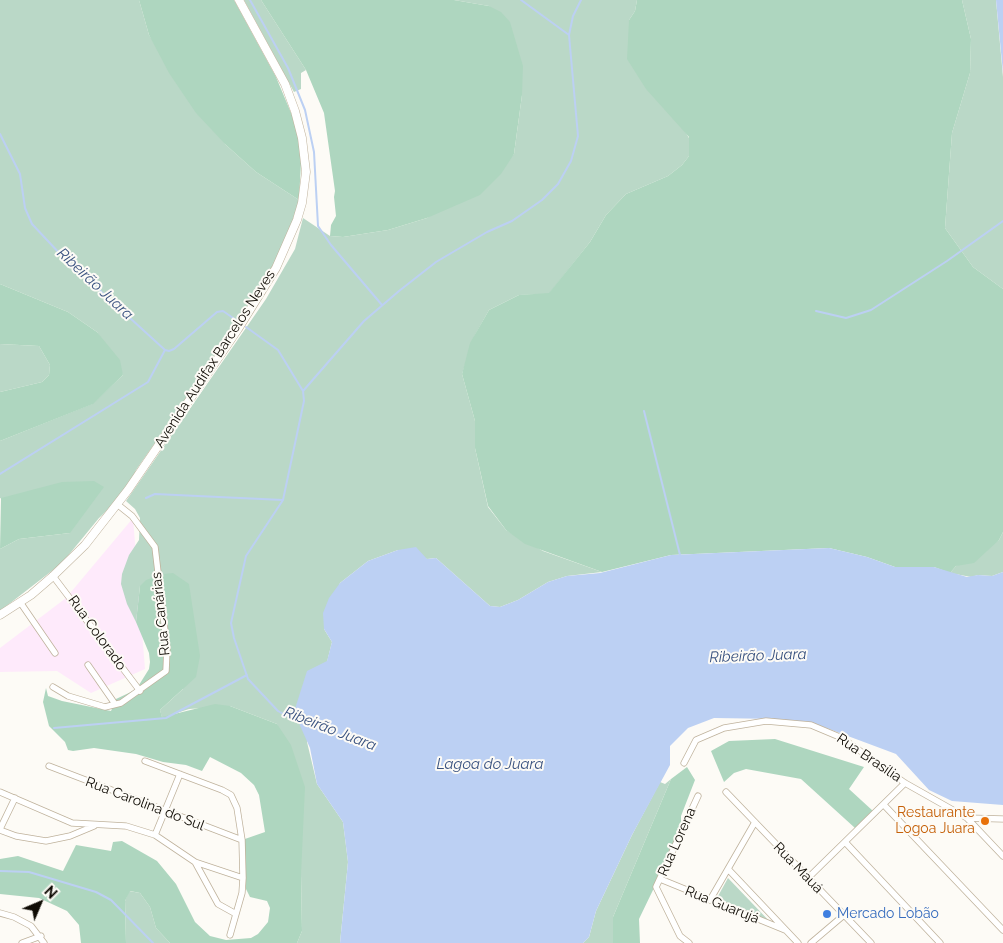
<!DOCTYPE html>
<html>
<head>
<meta charset="utf-8">
<style>
	body { margin:0 }
	#map { position:relative; width:1003px; height:943px; overflow:hidden; background:#fdfbf6; font-family:Raleway,sans-serif }
	canvas { display:block }
	.north { position:absolute; left:15px; top:878px; width:50px; height:50px; -webkit-text-stroke:4px #fdfbf6; paint-order:stroke; rotate:45deg; font-size:14px; font-weight:700; line-height:20px; text-align:center; color:#0f0b04 }
	.north::after { content:''; display:block; margin:auto; width:18px; height:22px; background:#0f0b04; clip-path:polygon(50% 0,100% 100%,50% 72%,0 100%) }
</style>
</head>
<body>
<div id="map">
<canvas width="1003" height="943"></canvas>
<div class="north">N</div>
</div>
<script>
const context = document.querySelector('canvas').getContext('2d');
context.lineJoin = 'round';
function fillPath(path, color) {
  context.fillStyle = color;
  context.fill(path, 'evenodd');
}
function shape(rows) {
  const path = new Path2D();
  for (const r of rows) {
    path.moveTo(r[0], r[1]);
    for (let i = 2; i < r.length; i += 2) path.lineTo(r[i], r[i + 1]);
  }
  return path;
}
function strokePath(path, color, width, dash) {
  context.strokeStyle = color;
  context.lineWidth = width;
  context.lineCap = dash ? 'butt' : 'round';
  context.setLineDash(dash || []);
  context.stroke(path);
}
function drawText(font, color, halo, rows, align = 'center') {
  context.font = font + ' Raleway,sans-serif';
  context.lineWidth = 4;
  context.setLineDash([]);
  context.textBaseline = 'middle';
  context.strokeStyle = halo;
  context.fillStyle = color;
  for (const [text, x, y, turn = 0] of rows) {
    context.save();
    context.translate(x, y);
    context.rotate((+turn || 0) * Math.PI / 180);
    context.textAlign = isNaN(turn) ? turn : align;
    if (halo) context.strokeText(text, 0, 0);
    context.fillText(text, 0, 0);
    context.restore();
  }
}
const industrial = shape([
	[133,518,145,669,91,693,57,671,0,672,0,648,66,598]
]);
const green = shape([
	[0,0,139,0,149,35,226,145,256,172,299,200,287,245,259,294,136,470,128,490,99,518,62,563,0,611,0,549,19,539,70,533,0,498,0,441,92,404,123,375,97,332,68,312,0,284],
	[244,0,261,0,306,70,301,73,301,89,294,92],
	[454,0,637,0,635,11,629,20,629,37,689,138,689,156,682,165,668,176,626,194,606,215,590,242,549,294,519,295,489,310,475,335,462,374,475,421,475,448,488,507,506,530,543,551,602,572,567,576,548,582,518,600,500,607,490,606,436,558,427,559,398,550,368,561,340,583,324,629,332,642,307,742,317,784,343,822,348,862,340,943,297,943,302,931,301,875,277,724,230,706,189,709,162,718,160,710,183,689,140,586,136,622,127,604,121,584,122,574,129,555,139,540,140,518,135,509,126,501,266,299,295,249,303,218,330,236,343,237,388,230,427,218,514,154,522,95,489,6],
	[962,0,996,0,1003,77,1003,289,973,267,945,228,952,133,970,73,971,39],
	[0,344,39,346,50,365,49,375,42,382,0,392],
	[1003,532,1003,572,992,576,978,575,971,577,950,573,956,566,999,540],
	[671,779,613,917,613,943,583,943,589,937,596,911,632,835,660,782,665,784],
	[728,878,773,925,717,898],
	[129,891,140,893,150,907,156,928,170,943,126,943,125,901]
]);
const forest = shape([
	[139,0,234,0,276,77,299,132,301,163,299,200,256,172,226,145,196,113,169,73,149,35],
	[261,0,454,0,489,6,501,12,510,22,523,66,522,95,514,154,501,174,480,195,427,218,388,230,343,237,330,236,331,225,336,216,334,197,335,191,324,113,306,70],
	[637,0,962,0,971,39,970,73,952,133,945,228,973,267,1003,289,1003,532,999,540,974,563,956,566,950,573,934,567,895,567,867,557,829,548,671,555,602,572,525,544,506,530,488,506,475,448,475,421,462,374,470,343,489,310,519,295,549,293,590,242,606,215,626,194,668,176,682,165,689,156,689,137,646,89,627,59,629,20,635,11],
	[0,284,68,312,97,332,120,360,123,375,93,404,0,441,0,392,42,382,49,375,50,365,39,346,0,344],
	[94,481,104,487,70,533,19,539,0,549,1,498,62,482],
	[173,573,189,584,200,656,196,677,160,710,162,717,215,704,230,706,277,724,291,745,305,787,301,875,302,931,297,943,170,943,156,928,150,907,140,893,130,891,125,901,126,943,81,943,79,925,67,911,39,898,0,894,0,859,18,856,63,871,76,845,111,851,113,842,122,841,157,861,176,884,195,922,210,936,226,940,251,938,258,934,268,922,270,908,267,901,250,897,246,889,242,840,265,832,259,795,254,785,241,773,210,757,202,771,186,765,163,762,136,754,94,748,73,751,68,750,65,742,49,726,43,702,46,688,48,696,62,701,111,711,116,699,133,691,139,685,149,669,150,662,149,653,136,622,140,586,146,580,163,574],
	[775,739,864,767,849,789,873,811,855,828,801,779,746,769,734,773,724,782,711,751,729,741],
	[687,767,695,780,681,816,681,832,639,919,640,943,613,943,613,917,671,779]
]);
const water = shape([
	[996,0,1003,0,1003,77,1003,73],
	[416,547,427,559,436,558,490,606,500,607,518,600,548,582,567,576,600,573,671,555,829,548,867,557,895,567,934,567,967,577,978,575,992,576,1003,572,1003,805,952,801,929,790,896,754,813,723,778,719,714,718,688,728,670,746,670,765,632,835,596,911,589,937,583,943,340,943,348,862,343,822,317,784,310,748,294,712,307,671,327,661,332,642,324,629,323,613,329,598,340,583,368,561,398,550]
]);
const stream = shape([
	[250,0,288,68,305,110,314,152,318,226,331,245,382,305],
	[521,0,569,35],
	[0,134,20,174,25,208,32,224,62,256,165,350,169,351,174,349,217,312,223,311,236,320],
	[816,311,846,318,871,310,947,261,1003,221],
	[246,327,278,350,303,391,304,401,283,500,246,556,231,623,234,638,248,679,278,711,287,716,297,718],
	[303,391,364,321,399,291,436,262,487,232,512,221,542,200,558,184,571,161,578,136,569,35,573,16,581,0],
	[644,411,680,555],
	[0,474,148,382,165,350],
	[146,498,155,494,283,500],
	[54,728,166,718,247,675],
	[0,871,29,872,96,892,111,900,153,943]
]);
const street = shape([
	[53,576,140,691],
	[20,602,55,653],
	[88,665,115,704],
	[53,687,68,696,105,707,121,703,166,671,167,648,155,547,132,516,117,504],
	[145,761,222,790,231,795,237,808,242,840,243,878,242,893,230,935],
	[684,763,696,740,724,728,766,721,811,725,842,738,905,783,967,818,1003,819],
	[49,766,242,840],
	[0,792,72,823,126,826,155,835,195,862,218,904,236,914],
	[726,792,871,943],
	[884,805,1003,930],
	[967,818,1003,856],
	[0,829,15,798],
	[0,830,16,836,46,841,70,836,94,826],
	[155,835,180,774],
	[845,842,940,943],
	[195,862,243,878],
	[728,869,798,943],
	[808,878,905,783],
	[660,879,785,930],
	[710,900,755,822],
	[0,913,14,917,31,926,44,943],
	[22,943,41,936],
	[689,943,680,936,656,887,698,796],
	[811,943,844,915]
]);
const secondary = shape([
	[0,615,31,595,53,576,85,545,128,490,238,329,276,268,297,220,302,203,306,172,302,138,295,111,285,84,239,0]
]);
const markers = [
	[985,821,5,"#e8710a"],
	[827,914,5,"#3f7fe0"]
];
const streetNames = [
	["Avenida Audifax Barcelos Neves",215,359,-57],
	["Rua Canárias",161,614,-96],
	["Rua Colorado",97,633,54],
	["Rua Brasília",869,758,34],
	["Rua Carolina do Sul",145,804,21],
	["Rua Lorena",677,842,-66],
	["Rua Mauá",798,868,46],
	["Rua Guarujá",722,905,22]
];
const foodNames = [
	["Restaurante",975,813],
	["Logoa Juara",975,829]
];
const shopNames = [
	["Mercado Lobão",837,914]
];
const waterNames = [
	["Ribeirão Juara",95,284,43],
	["Ribeirão Juara",758,656,-2],
	["Ribeirão Juara",330,729,21],
	["Lagoa do Juara",490,764]
];
fillPath(industrial, '#feeafb');
fillPath(green, '#bad8c7');
fillPath(forest, '#aed6bf');
fillPath(water, '#bcd0f3');
strokePath(stream, '#bcd0f3', 2);
strokePath(street, '#bfb29c', 7);
strokePath(secondary, '#bfb29c', 9);
strokePath(street, '#fff', 5.5);
strokePath(secondary, '#fff', 8);
for (const [x, y, r, color] of markers) {
  const dot = new Path2D();
  dot.arc(x, y, r, 0, 2 * Math.PI);
  context.fillStyle = color;
  context.fill(dot);
  strokePath(dot, '#fdfbf6', 2);
}
drawText('14px', '#0f0b04', '#fdfbf6', streetNames);
drawText('14px', '#c56008', '#fdfbf6', foodNames, 'right');
drawText('14px', '#366cbe', '#fdfbf6', shopNames, 'left');
drawText('italic 15px', '#38517f', '#fdfbf6', waterNames);
</script>
</body>
</html>
